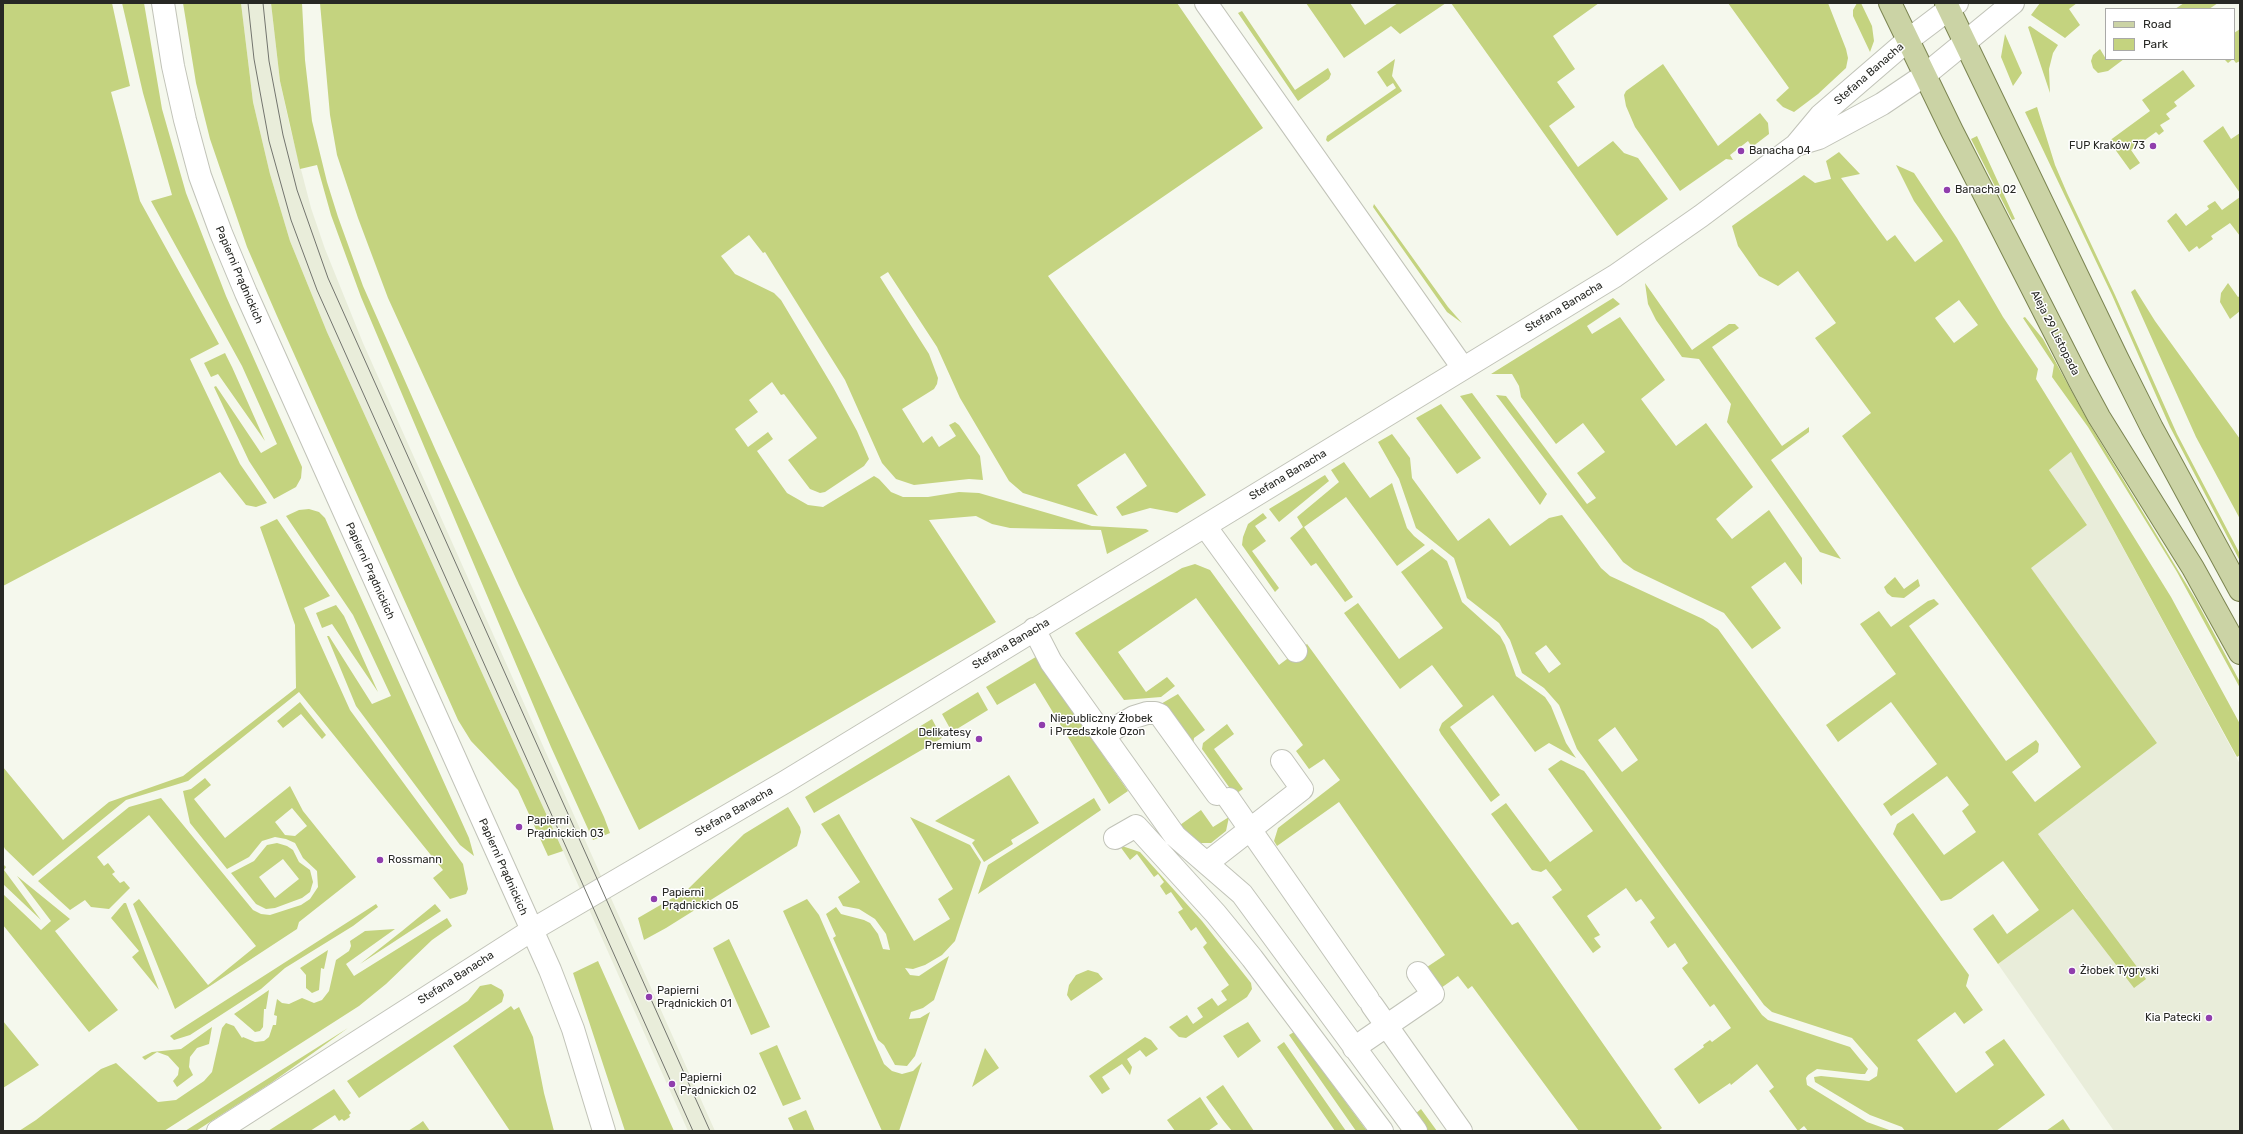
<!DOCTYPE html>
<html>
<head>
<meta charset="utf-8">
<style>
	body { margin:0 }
	#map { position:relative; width:2243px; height:1134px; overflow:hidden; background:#f5f8ed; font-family:Rubik,sans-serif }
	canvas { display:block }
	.frame { position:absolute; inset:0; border:4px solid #272824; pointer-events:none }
	.legend { position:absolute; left:2105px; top:8px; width:130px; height:52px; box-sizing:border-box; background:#fff; border:1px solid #a9a9a7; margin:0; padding:5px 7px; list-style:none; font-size:12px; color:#272824 }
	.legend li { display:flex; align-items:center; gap:8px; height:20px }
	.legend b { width:20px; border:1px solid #a9a9a7 }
</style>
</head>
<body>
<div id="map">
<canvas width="2243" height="1134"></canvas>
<div class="frame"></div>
<ul class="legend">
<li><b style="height:5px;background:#cbd3a5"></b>Road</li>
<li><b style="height:11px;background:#c4d37f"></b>Park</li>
</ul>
</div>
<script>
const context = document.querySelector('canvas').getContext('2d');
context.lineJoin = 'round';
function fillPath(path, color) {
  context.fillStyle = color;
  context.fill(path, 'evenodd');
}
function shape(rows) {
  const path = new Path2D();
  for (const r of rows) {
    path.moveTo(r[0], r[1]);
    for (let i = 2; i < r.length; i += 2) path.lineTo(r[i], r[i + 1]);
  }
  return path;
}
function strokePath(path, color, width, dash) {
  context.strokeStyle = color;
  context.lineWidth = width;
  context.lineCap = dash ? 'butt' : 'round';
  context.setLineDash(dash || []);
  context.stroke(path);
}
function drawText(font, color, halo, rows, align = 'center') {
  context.font = font + ' Rubik,sans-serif';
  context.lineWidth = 3;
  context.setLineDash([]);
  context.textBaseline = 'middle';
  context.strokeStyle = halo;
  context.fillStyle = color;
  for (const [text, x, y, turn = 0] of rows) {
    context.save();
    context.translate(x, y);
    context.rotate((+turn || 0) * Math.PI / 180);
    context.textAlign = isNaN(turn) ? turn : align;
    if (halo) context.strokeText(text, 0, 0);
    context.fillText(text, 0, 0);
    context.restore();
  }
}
const built = shape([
	[241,3,271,3,280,81,290,127,311,208,325,249,363,343,715,1131,688,1131,563,851,327,332,290,241,270,174,253,102],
	[2071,452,2240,764,2240,1131,2114,1131,1998,964,2087,899,2038,834,2157,743,2030,567,2087,525,2049,470]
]);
const green = shape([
	[3,3,112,3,130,86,111,92,140,201,219,344,190,359,240,464,267,503,256,507,246,505,220,472,3,586],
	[122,3,144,3,162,109,186,193,226,296,302,467,301,478,296,487,274,499,249,461,214,387,216,386,261,453,277,444,242,366,151,201,172,195,143,93],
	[183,3,241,3,253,102,270,174,290,241,327,332,563,851,548,856,518,790,471,741,458,720,277,316,247,247,210,139,196,83],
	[271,3,302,3,305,60,312,121,327,182,338,217,363,286,436,451,604,817,610,833,593,840,551,747,361,297,331,215,317,165,300,169,280,81],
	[320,3,1177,3,1263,128,1048,276,1206,495,1177,513,1150,508,1122,516,1116,507,1147,486,1125,453,1077,485,1098,516,1023,493,1009,481,960,398,937,347,888,272,880,277,929,354,938,378,937,384,934,389,902,409,923,443,932,436,939,447,956,436,949,425,955,422,959,425,980,456,983,480,969,479,914,485,896,479,882,463,845,380,765,252,763,253,749,235,721,256,735,274,774,293,781,300,833,387,857,431,869,459,864,466,825,492,820,493,810,489,788,460,817,438,784,394,781,395,772,382,749,400,758,412,735,429,748,447,768,432,773,439,757,451,787,493,808,505,823,507,874,476,879,479,891,492,903,497,928,497,959,492,979,493,1092,526,1146,529,1149,531,1107,554,1101,530,1010,528,992,524,976,516,929,520,996,622,639,830,519,585,388,298,358,218,337,155,330,115],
	[1306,3,1350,3,1365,25,1398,3,1446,3,1400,34,1391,26,1344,58],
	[1451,3,1599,3,1553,36,1575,69,1557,82,1575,107,1549,126,1578,167,1613,141,1624,153,1638,158,1668,199,1617,236],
	[1728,3,1828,3,1846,49,1848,58,1846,68,1818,94,1794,112,1783,107,1776,100,1789,88],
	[1857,3,1861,3,1872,26,1874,41,1870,52,1853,16,1853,10],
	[2040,3,2077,3,2069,9,2080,25,2065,38,2031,15],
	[2184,3,2218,3,2209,9,2175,9],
	[1242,11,1295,90,1328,68,1331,74,1329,79,1298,101,1238,13],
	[2030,26,2058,45,2053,53,2049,69,2050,93,2028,27],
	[2240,29,2240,61,2236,63,2233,59,2228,63,2224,59,2234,59,2234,33],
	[2005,34,2022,73,2013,86,2001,57],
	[2100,49,2106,59,2124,59,2108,71,2098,73,2093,68,2091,61,2093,55],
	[1395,59,1392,76,1402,91,1328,142,1326,140,1327,136,1396,88,1393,83,1387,87,1377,72],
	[1663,64,1718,146,1760,113,1768,123,1769,134,1752,147,1748,141,1730,155,1733,160,1726,159,1680,191,1635,127,1626,106,1624,95,1626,91],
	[2183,70,2195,86,2174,102,2177,106,2166,114,2170,119,2160,125,2164,131,2159,135,2156,132,2131,150,2140,163,2130,170,2109,141,2150,111,2142,100],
	[2037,107,2055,165,2067,193,2115,295,2177,434,2240,554,2240,561,2170,427,2112,295,2025,112],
	[2223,126,2231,139,2240,133,2240,193,2203,141],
	[1977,136,2015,219,2012,220,1971,139],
	[1839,152,1860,174,1841,178,1887,241,1895,235,1915,262,1943,241,1914,201,1896,165,1914,173,1957,238,2003,317,2038,369,2036,379,2171,597,2240,724,2240,755,2237,757,2071,452,2049,470,2087,525,2031,568,2157,743,2038,834,2146,979,2134,988,2073,909,1998,964,1973,929,1993,914,2007,934,2039,910,2003,861,1951,899,1941,901,1893,834,1897,824,1913,813,1944,855,1976,832,1962,811,1969,805,1947,776,1891,816,1883,804,1937,764,1891,702,1838,742,1826,725,1896,674,1860,624,1879,611,1891,627,1928,601,1934,599,1939,604,1909,626,2006,761,2036,740,2039,744,2038,752,2012,772,2035,802,2081,767,1842,436,1871,413,1815,338,1836,323,1798,271,1778,286,1759,276,1738,246,1732,226,1804,175,1815,183,1831,179,1826,161],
	[1959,300,1978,325,1954,343,1935,318],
	[2240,197,2240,236,2230,223,2211,236,2213,239,2199,249,2197,246,2189,252,2167,221,2176,213,2186,226,2209,209,2207,206,2215,201,2222,210],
	[1374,204,1448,307,1462,323,1447,312,1373,207],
	[1645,283,1692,350,1729,324,1735,324,1739,328,1712,347,1782,446,1809,427,1809,432,1771,460,1841,559,1820,552,1727,422,1731,404,1699,359,1682,357,1656,320,1648,304],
	[2228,283,2238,297,2240,296,2240,311,2230,319,2220,302,2221,293],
	[2135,289,2155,321,2240,439,2240,519,2196,437,2131,292],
	[1613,298,1620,304,1587,326,1592,334,1620,317,1665,380,1641,399,1676,446,1706,423,1753,487,1716,519,1732,539,1769,510,1802,558,1802,585,1785,562,1751,587,1781,628,1752,649,1724,613,1634,570,1623,562,1496,395,1506,396,1587,504,1596,498,1577,473,1605,452,1583,423,1556,444,1521,397,1519,386,1512,374,1491,374],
	[2025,317,2043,339,2090,425,2196,600,2240,682,2240,688,2177,572,2088,427,2052,377,2054,365,2023,318],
	[225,353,232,367,265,441,218,374,211,377,204,363],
	[1472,393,1547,494,1540,505,1460,396],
	[1441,404,1481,458,1457,474,1416,418],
	[1392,434,1410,458,1412,478,1458,541,1489,518,1510,546,1549,518,1562,515,1601,568,1610,576,1703,619,1718,629,1969,975,1966,986,1983,1010,1964,1024,1955,1012,1917,1040,1956,1093,1994,1065,1985,1052,2004,1039,2045,1095,1996,1131,1905,1131,1902,1127,1870,1115,1815,1082,1814,1077,1821,1076,1869,1081,1877,1076,1878,1068,1852,1038,1772,1012,1764,1005,1577,749,1559,705,1544,688,1522,673,1510,640,1499,623,1467,598,1454,558,1416,528,1399,479,1378,442],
	[1546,645,1561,664,1549,673,1535,653],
	[1615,727,1638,760,1622,772,1598,740],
	[1344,462,1370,498,1392,483,1407,528,1414,536,1425,545,1397,566,1346,497,1304,527,1353,597,1345,602,1316,563,1311,566,1290,538,1303,527,1297,517,1339,482,1331,470],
	[1325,475,1329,481,1279,522,1269,509],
	[309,509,319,512,325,518,469,838,474,856,460,845,356,706,327,636,329,636,372,704,391,696,353,615,286,516,299,510],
	[1263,513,1267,518,1255,526,1266,541,1252,551,1279,588,1275,592,1242,545,1243,537,1248,524],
	[277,519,330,596,304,608,350,710,463,864,468,889,466,894,450,899,433,878,443,870,299,692,188,781,126,800,33,876,5,849,3,845,3,767,63,840,109,802,183,776,296,688,295,625,260,527],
	[1432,549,1447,561,1462,602,1500,636,1505,645,1516,676,1545,697,1551,706,1566,743,1576,758,1549,743,1535,752,1493,695,1450,727,1500,795,1491,802,1441,734,1439,730,1442,723,1463,706,1432,665,1400,689,1344,613,1358,603,1399,659,1443,628,1401,572],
	[1195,564,1210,570,1279,665,1307,644,1512,925,1518,922,1662,1128,1658,1131,1579,1131,1472,986,1468,989,1458,976,1441,988,1427,967,1445,955,1339,802,1277,846,1274,841,1278,828,1340,780,1324,759,1309,769,1296,751,1303,745,1196,598,1118,652,1146,692,1167,677,1175,686,1161,697,1124,700,1075,633,1182,568],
	[1895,577,1904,589,1918,579,1920,586,1904,598,1892,597,1887,593,1884,587],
	[336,605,344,616,378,692,332,624,322,628,316,613],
	[1039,655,1044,670,1128,791,1109,804,1035,683,997,705,986,687],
	[978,692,988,710,952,732,942,714],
	[1178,694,1205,730,1194,738,1193,745,1159,705],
	[300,702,326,735,322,739,301,714,283,728,277,721],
	[932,719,942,738,814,813,805,797],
	[1227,724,1234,734,1214,749,1243,789,1231,797,1229,787,1202,749,1203,743],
	[1561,760,1584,771,1762,1015,1768,1020,1850,1047,1868,1069,1865,1074,1861,1074,1817,1069,1808,1075,1806,1078,1807,1085,1867,1122,1892,1131,1808,1131,1804,1126,1798,1131,1769,1091,1774,1087,1757,1064,1731,1085,1730,1083,1699,1104,1674,1069,1704,1047,1703,1045,1710,1040,1712,1042,1731,1028,1714,1004,1710,1007,1682,968,1688,963,1675,943,1668,948,1650,922,1655,918,1641,899,1636,902,1626,888,1587,916,1600,935,1594,938,1601,947,1593,953,1552,897,1562,890,1554,879,1546,869,1541,872,1532,870,1491,814,1506,803,1550,862,1593,831,1548,769],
	[1009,775,1039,823,1011,840,1013,844,984,862,972,843,975,840,935,821],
	[205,778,211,785,194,799,225,838,290,786,303,811,356,877,299,922,297,929,175,1009,133,904,139,899,208,985,256,946,149,815,97,857,104,866,108,863,115,872,112,874,120,883,124,881,130,888,109,909,91,907,85,900,70,910,38,881,129,807,161,798,253,910,261,914,270,915,301,905,310,899,318,887,317,871,303,858,295,843,286,839,275,837,262,841,249,857,227,869,190,823,183,791,191,789],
	[292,808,307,826,295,836,285,835,275,822],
	[1094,798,1101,810,978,894,988,865],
	[788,807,800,827,801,832,797,846,666,928,644,940,638,918,688,889,744,834],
	[1201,810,1213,827,1229,817,1226,831,1211,843,1196,843,1180,825],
	[839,814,914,941,950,919,938,899,953,889,910,817,970,845,981,862,955,941,942,955,925,965,913,969,905,968,910,975,919,976,949,956,934,1000,923,1008,911,1012,909,1019,920,1018,930,1012,915,1056,907,1066,895,1065,884,1045,878,1040,833,938,836,936,826,914,836,907,841,914,864,920,870,923,878,934,883,949,890,950,886,934,875,919,859,909,843,906,838,897,860,882,821,824],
	[277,843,287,846,293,850,299,862,310,870,313,882,310,892,302,898,275,908,266,909,256,904,231,873,254,861,267,845],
	[283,859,299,879,275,898,259,877],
	[1119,845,1140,852,1202,921,1251,983,1252,989,1247,997,1186,1038,1179,1037,1169,1027,1187,1015,1193,1024,1203,1017,1197,1008,1212,998,1218,1006,1227,1000,1221,991,1229,985,1203,947,1207,943,1196,927,1191,931,1178,912,1183,909,1171,892,1166,895,1160,886,1164,882,1158,874,1154,877,1137,854,1130,860],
	[3,864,6,867,4,870,41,920,3,884],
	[17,876,70,919,55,931,118,1010,89,1032,3,925,3,894,41,930,51,921],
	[807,899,819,915,884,1064,892,1071,902,1074,913,1071,922,1062,899,1131,882,1131,783,911],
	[124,903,126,903,159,990,132,957,139,951,111,918],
	[376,904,378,907,353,926,285,968,261,989,190,1035,174,1040,170,1036],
	[435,904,441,911,360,964,402,931],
	[447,918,452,926,432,940,386,984,359,1006,164,1131,19,1131,36,1120,101,1069,116,1063,158,1102,176,1100,204,1081,212,1072,222,1028,226,1023,234,1026,242,1038,243,1037,255,1042,264,1041,269,1037,273,1025,276,1025,277,1016,274,1015,277,999,282,1003,289,1004,302,998,314,1003,322,1000,329,991,336,960,349,951,351,946,350,941,365,931,395,929,346,964,354,976],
	[729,939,770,1027,751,1035,713,948],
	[328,950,324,969,321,968,319,990,312,993,306,988,306,975,300,968],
	[598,961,674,1131,625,1131,573,973],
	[1088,970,1098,973,1103,979,1071,1001,1067,995,1069,985,1076,975],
	[491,984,502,990,504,995,502,1002,359,1098,347,1081,468,1001,480,986],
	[269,990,266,1009,264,1009,263,1027,260,1031,255,1032,234,1014],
	[511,1006,514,1010,519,1007,533,1037,544,1093,554,1131,510,1131,453,1046],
	[3,1021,39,1065,3,1088],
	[1248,1022,1261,1041,1238,1058,1223,1036],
	[212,1027,209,1044,197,1048,190,1057,189,1067,193,1075,177,1087,173,1081,178,1075,179,1068,168,1056,157,1052,145,1060,142,1057,152,1052,181,1049],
	[348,1028,271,1083,196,1131,185,1131],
	[1294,1032,1367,1131,1356,1131,1289,1035],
	[1145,1037,1151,1040,1158,1049,1146,1057,1140,1050,1127,1059,1132,1067,1130,1075,1122,1064,1102,1077,1110,1089,1102,1094,1089,1076],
	[1284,1042,1346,1131,1335,1131,1277,1047],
	[777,1045,801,1099,783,1106,759,1053],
	[985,1048,999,1068,972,1087],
	[1223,1085,1254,1131,1232,1131,1223,1120,1206,1097],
	[334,1089,351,1113,349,1115,350,1117,344,1121,342,1119,339,1121,335,1115,310,1131,268,1131],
	[1200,1097,1218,1124,1208,1131,1175,1131,1167,1120],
	[1421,1109,1437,1131,1428,1131,1415,1114],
	[806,1110,815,1131,794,1131,788,1118],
	[2063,1119,2071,1131,2046,1131],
	[423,1121,430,1131,408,1131,419,1124]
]);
const minor = shape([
	[163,3,173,66,185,120,200,176,221,233,246,293,550,970,573,1029,604,1131],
	[1206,3,1463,368],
	[1796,145,1819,138,1882,104,1925,75,2013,3],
	[1205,526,1296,651],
	[1034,629,1051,662,1175,836,1242,894,1416,1131],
	[1103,735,1134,717,1147,713,1155,713,1160,715,1217,794],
	[1229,799,1368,999],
	[1115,838,1136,826,1216,914,1252,958,1382,1131],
	[1207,863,1302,789,1282,761],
	[1372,1005,1461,1131],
	[1354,1048,1433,994,1418,973],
	[218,1131,532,930,785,782,1615,276,1701,216,1796,145,1821,115,1908,40,1957,3]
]);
const major = shape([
	[1890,3,1952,131,2079,380,2099,417,2193,568,2240,653],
	[1946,3,2117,358,2152,428,2240,590]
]);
const tram = shape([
	[248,3,254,59,269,141,291,220,317,290,693,1131],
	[263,3,269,61,283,135,297,190,328,278,710,1131]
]);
const markers = [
	[2153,146,4,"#903ead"],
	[1741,151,4,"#903ead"],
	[1947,190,4,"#903ead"],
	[1042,725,4,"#903ead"],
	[979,739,4,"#903ead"],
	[519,827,4,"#903ead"],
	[380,860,4,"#903ead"],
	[654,899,4,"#903ead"],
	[2072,971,4,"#903ead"],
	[649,997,4,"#903ead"],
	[2209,1018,4,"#903ead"],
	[672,1084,4,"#903ead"]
];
const streetNames = [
	["Stefana Banacha",1869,74,-41],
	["Papierni Prądnickich",239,275,67],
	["Stefana Banacha",1564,307,-31],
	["Aleja 29 Listopada",2055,333,63],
	["Stefana Banacha",1288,475,-31],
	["Papierni Prądnickich",370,571,66],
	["Stefana Banacha",1011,644,-31],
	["Stefana Banacha",734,812,-30],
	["Papierni Prądnickich",503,867,66],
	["Stefana Banacha",456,978,-33]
];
const poiNames = [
	["FUP Kraków 73",2145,146,"right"],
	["Banacha 04",1749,151],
	["Banacha 02",1955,190],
	["Niepubliczny Żłobek",1050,719],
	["i Przedszkole Ozon",1050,732],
	["Delikatesy",971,733,"right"],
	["Premium",971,746,"right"],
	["Papierni",527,821],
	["Prądnickich 03",527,834],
	["Rossmann",388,860],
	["Papierni",662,893],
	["Prądnickich 05",662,906],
	["Żłobek Tygryski",2080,971],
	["Papierni",657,991],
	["Prądnickich 01",657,1004],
	["Kia Patecki",2201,1018,"right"],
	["Papierni",680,1078],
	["Prądnickich 02",680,1091]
];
fillPath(built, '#e9edda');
fillPath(green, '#c4d37f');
strokePath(minor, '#c1c3b8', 24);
strokePath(major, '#7b8451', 24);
strokePath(minor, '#fff', 22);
strokePath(major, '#cbd3a5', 22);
strokePath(tram, '#73756e', 1);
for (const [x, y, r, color] of markers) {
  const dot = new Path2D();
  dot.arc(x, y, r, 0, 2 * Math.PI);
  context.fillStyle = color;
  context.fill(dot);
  strokePath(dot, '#fff', 1.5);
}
drawText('11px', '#272824', '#fff', streetNames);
drawText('11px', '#272824', '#fff', poiNames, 'left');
</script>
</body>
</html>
